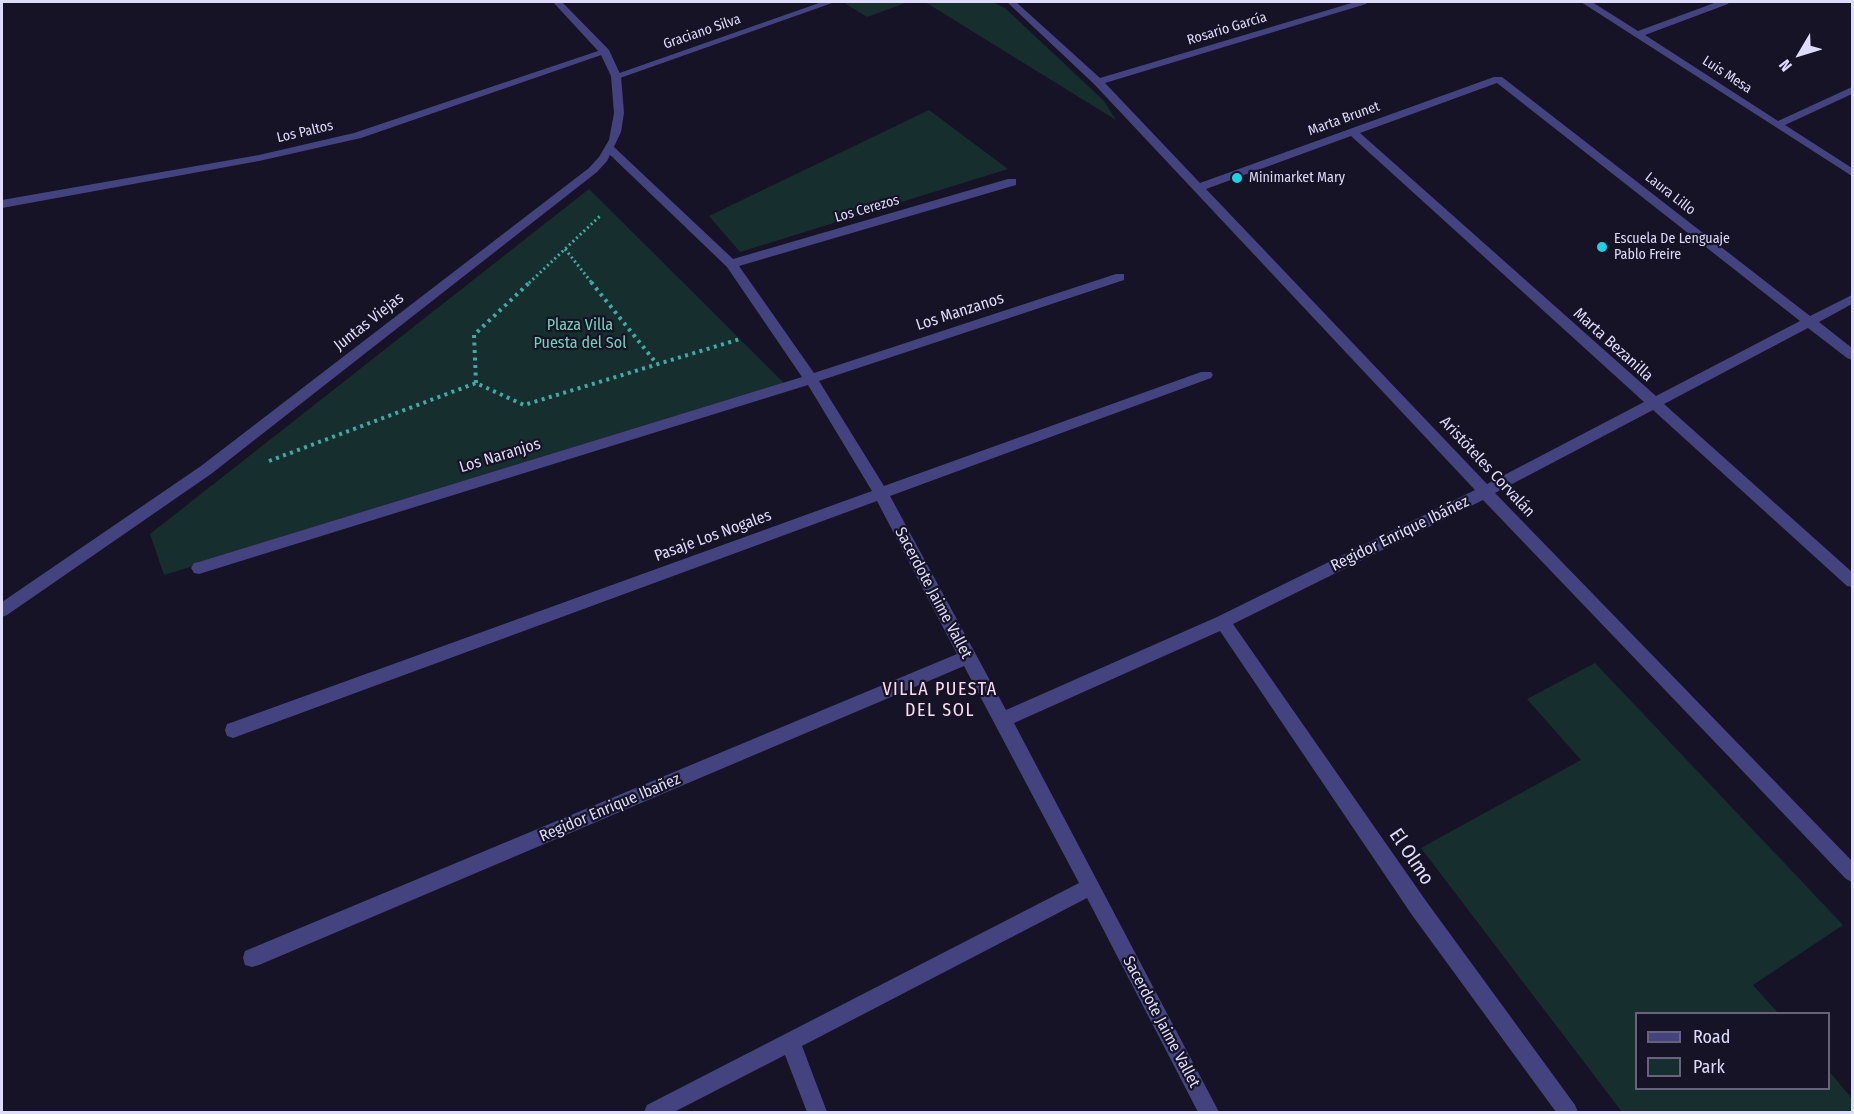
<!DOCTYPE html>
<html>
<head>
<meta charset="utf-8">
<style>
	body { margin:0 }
	#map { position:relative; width:1854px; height:1114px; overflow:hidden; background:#161326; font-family:"Fira Sans Condensed",sans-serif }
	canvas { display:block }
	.frame { position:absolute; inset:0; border:3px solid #dfdbfb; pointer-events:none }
	.legend { position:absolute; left:1635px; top:1012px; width:195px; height:78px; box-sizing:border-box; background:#161326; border:2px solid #66637b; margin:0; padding:8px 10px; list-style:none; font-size:18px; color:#dfdbfb }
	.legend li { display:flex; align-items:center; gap:12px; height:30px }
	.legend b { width:30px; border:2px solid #66637b }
	.north { position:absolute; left:1770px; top:24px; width:60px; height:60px; -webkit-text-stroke:4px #161326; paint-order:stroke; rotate:232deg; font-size:16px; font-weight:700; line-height:24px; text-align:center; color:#dfdbfb }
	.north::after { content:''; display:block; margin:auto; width:21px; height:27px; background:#dfdbfb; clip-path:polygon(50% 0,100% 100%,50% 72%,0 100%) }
</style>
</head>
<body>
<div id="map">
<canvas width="1854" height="1114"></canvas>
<div class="frame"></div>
<ul class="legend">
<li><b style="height:8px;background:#45437f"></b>Road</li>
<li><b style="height:16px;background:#162f2e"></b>Park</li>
</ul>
<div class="north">N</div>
</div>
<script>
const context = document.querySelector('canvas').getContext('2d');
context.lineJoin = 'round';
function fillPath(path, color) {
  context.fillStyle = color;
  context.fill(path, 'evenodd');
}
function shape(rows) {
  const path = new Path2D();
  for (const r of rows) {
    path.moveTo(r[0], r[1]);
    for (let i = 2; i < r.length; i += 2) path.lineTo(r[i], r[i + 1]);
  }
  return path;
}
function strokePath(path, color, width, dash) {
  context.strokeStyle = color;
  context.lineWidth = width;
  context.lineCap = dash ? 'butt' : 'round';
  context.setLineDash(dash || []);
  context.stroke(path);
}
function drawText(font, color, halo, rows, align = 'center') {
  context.font = font + ' "Fira Sans Condensed",sans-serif';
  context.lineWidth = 4.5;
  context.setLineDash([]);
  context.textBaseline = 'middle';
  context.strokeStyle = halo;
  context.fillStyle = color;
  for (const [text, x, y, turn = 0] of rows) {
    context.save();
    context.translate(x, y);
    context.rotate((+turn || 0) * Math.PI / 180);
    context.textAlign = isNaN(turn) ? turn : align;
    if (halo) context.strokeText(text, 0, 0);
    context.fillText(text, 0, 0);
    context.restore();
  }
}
const green = shape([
	[843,2,908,2,867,17],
	[925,2,992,2,1005,8,1104,101,1116,120],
	[929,110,1008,169,740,252,709,216],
	[589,189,787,386,164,575,150,534],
	[1595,663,1843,925,1753,985,1778,1013,1636,1014,1636,1088,1828,1088,1829,1071,1852,1099,1852,1112,1622,1112,1421,848,1581,760,1527,699]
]);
const pathFar1 = shape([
	[565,249,592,283],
	[529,283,600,216]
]);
const path = shape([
	[591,282,657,364],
	[476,383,474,335,530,282],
	[269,461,476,383,524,405,740,339]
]);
const minor = shape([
	[822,2,835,2,620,78,611,76,822,2],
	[1007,2,1016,2,1100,78,1355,2,1367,2,1366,4,1105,83,1200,183,1494,77,1502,77,1810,316,1852,295,1852,304,1819,322,1852,348,1852,360,1847,358,1808,328,1664,404,1852,572,1852,587,1847,586,1653,410,1495,493,1852,861,1852,882,1846,879,1483,500,1233,624,1426,901,1575,1105,1578,1112,1556,1112,1412,915,1220,631,1014,723,1219,1112,1198,1112,1087,898,802,1046,827,1112,807,1112,785,1055,674,1112,644,1112,647,1105,1079,883,964,666,259,965,252,967,245,965,243,958,245,951,957,654,877,501,233,738,227,736,225,730,227,724,233,722,872,491,808,385,199,574,194,573,191,568,194,563,199,562,802,377,727,267,606,151,606,147,614,147,733,259,1008,179,1016,179,1016,185,739,266,814,373,1116,274,1124,274,1124,280,819,381,884,486,1201,372,1211,372,1213,375,1211,378,890,496,1006,710,1217,617,1475,490,1094,84,1007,2],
	[1497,83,1800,321,1656,396,1360,133,1497,83],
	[1351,136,1644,402,1487,484,1206,189,1351,136],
	[1581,2,1592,2,1638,31,1717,2,1729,2,1728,4,1645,35,1778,121,1852,87,1852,94,1785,125,1852,168,1852,176,1581,2],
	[601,50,610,52,361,138,259,161,2,208,2,200,259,155,354,133,601,50]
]);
const tertiary = shape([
	[553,2,562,2,609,50,621,76,624,113,621,132,607,161,597,172,211,474,7,615,2,617,2,602,201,466,589,168,599,157,609,140,614,113,611,76,600,53,553,2]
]);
const markers = [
	[1237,178,6,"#1fd2e3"],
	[1602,247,6,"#1fd2e3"]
];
const farStreetnames = [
	["Rosario García",1227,29,-17],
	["Graciano Silva",702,32,-19],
	["Luis Mesa",1727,75,33],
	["Marta Brunet",1344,119,-20],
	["Los Paltos",305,132,-13],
	["Laura Lillo",1670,194,38],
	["Los Cerezos",867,209,-16]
];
const farPoinames = [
	["Minimarket Mary",1249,178],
	["Escuela De Lenguaje",1614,239],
	["Pablo Freire",1614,255]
];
const streetNames = [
	["Los Manzanos",960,312,-18],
	["Juntas Viejas",369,322,-38],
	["Marta Bezanilla",1613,345,42],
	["Los Naranjos",500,456,-17],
	["Aristóteles Corvalán",1487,467,47],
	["Regidor Enrique Ibáñez",1400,534,-26],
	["Pasaje Los Nogales",713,536,-20],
	["Sacerdote Jaime Vallet",933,593,62],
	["Regidor Enrique Ibañez",610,808,-23],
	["Sacerdote Jaime Vallet",1161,1022,62]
];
const parkNames = [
	["Plaza Villa",580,326],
	["Puesta del Sol",580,344]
];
const neighbourhoodNames = [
	["VILLA PUESTA",940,690],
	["DEL SOL",940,711]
];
const nearStreetnames = [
	["El Olmo",1411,857,56]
];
fillPath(green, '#162f2e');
strokePath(pathFar1, '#3faba4', 3, [2, 3]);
strokePath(path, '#3faba4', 4, [3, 4.5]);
fillPath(minor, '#45437f');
fillPath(tertiary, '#45437f');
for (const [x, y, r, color] of markers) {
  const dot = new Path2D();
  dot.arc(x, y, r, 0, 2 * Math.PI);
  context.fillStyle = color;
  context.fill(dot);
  strokePath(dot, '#161326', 2);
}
drawText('14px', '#dfdbfb', '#161326', farStreetnames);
drawText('14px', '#dfdbfb', '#161326', farPoinames, 'left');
drawText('16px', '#dfdbfb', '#161326', streetNames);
drawText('16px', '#6fd3b9', '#161326', parkNames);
context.letterSpacing = '1.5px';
drawText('18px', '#fbddf0', '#161326', neighbourhoodNames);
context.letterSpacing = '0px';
drawText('20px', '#dfdbfb', '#161326', nearStreetnames);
</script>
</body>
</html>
